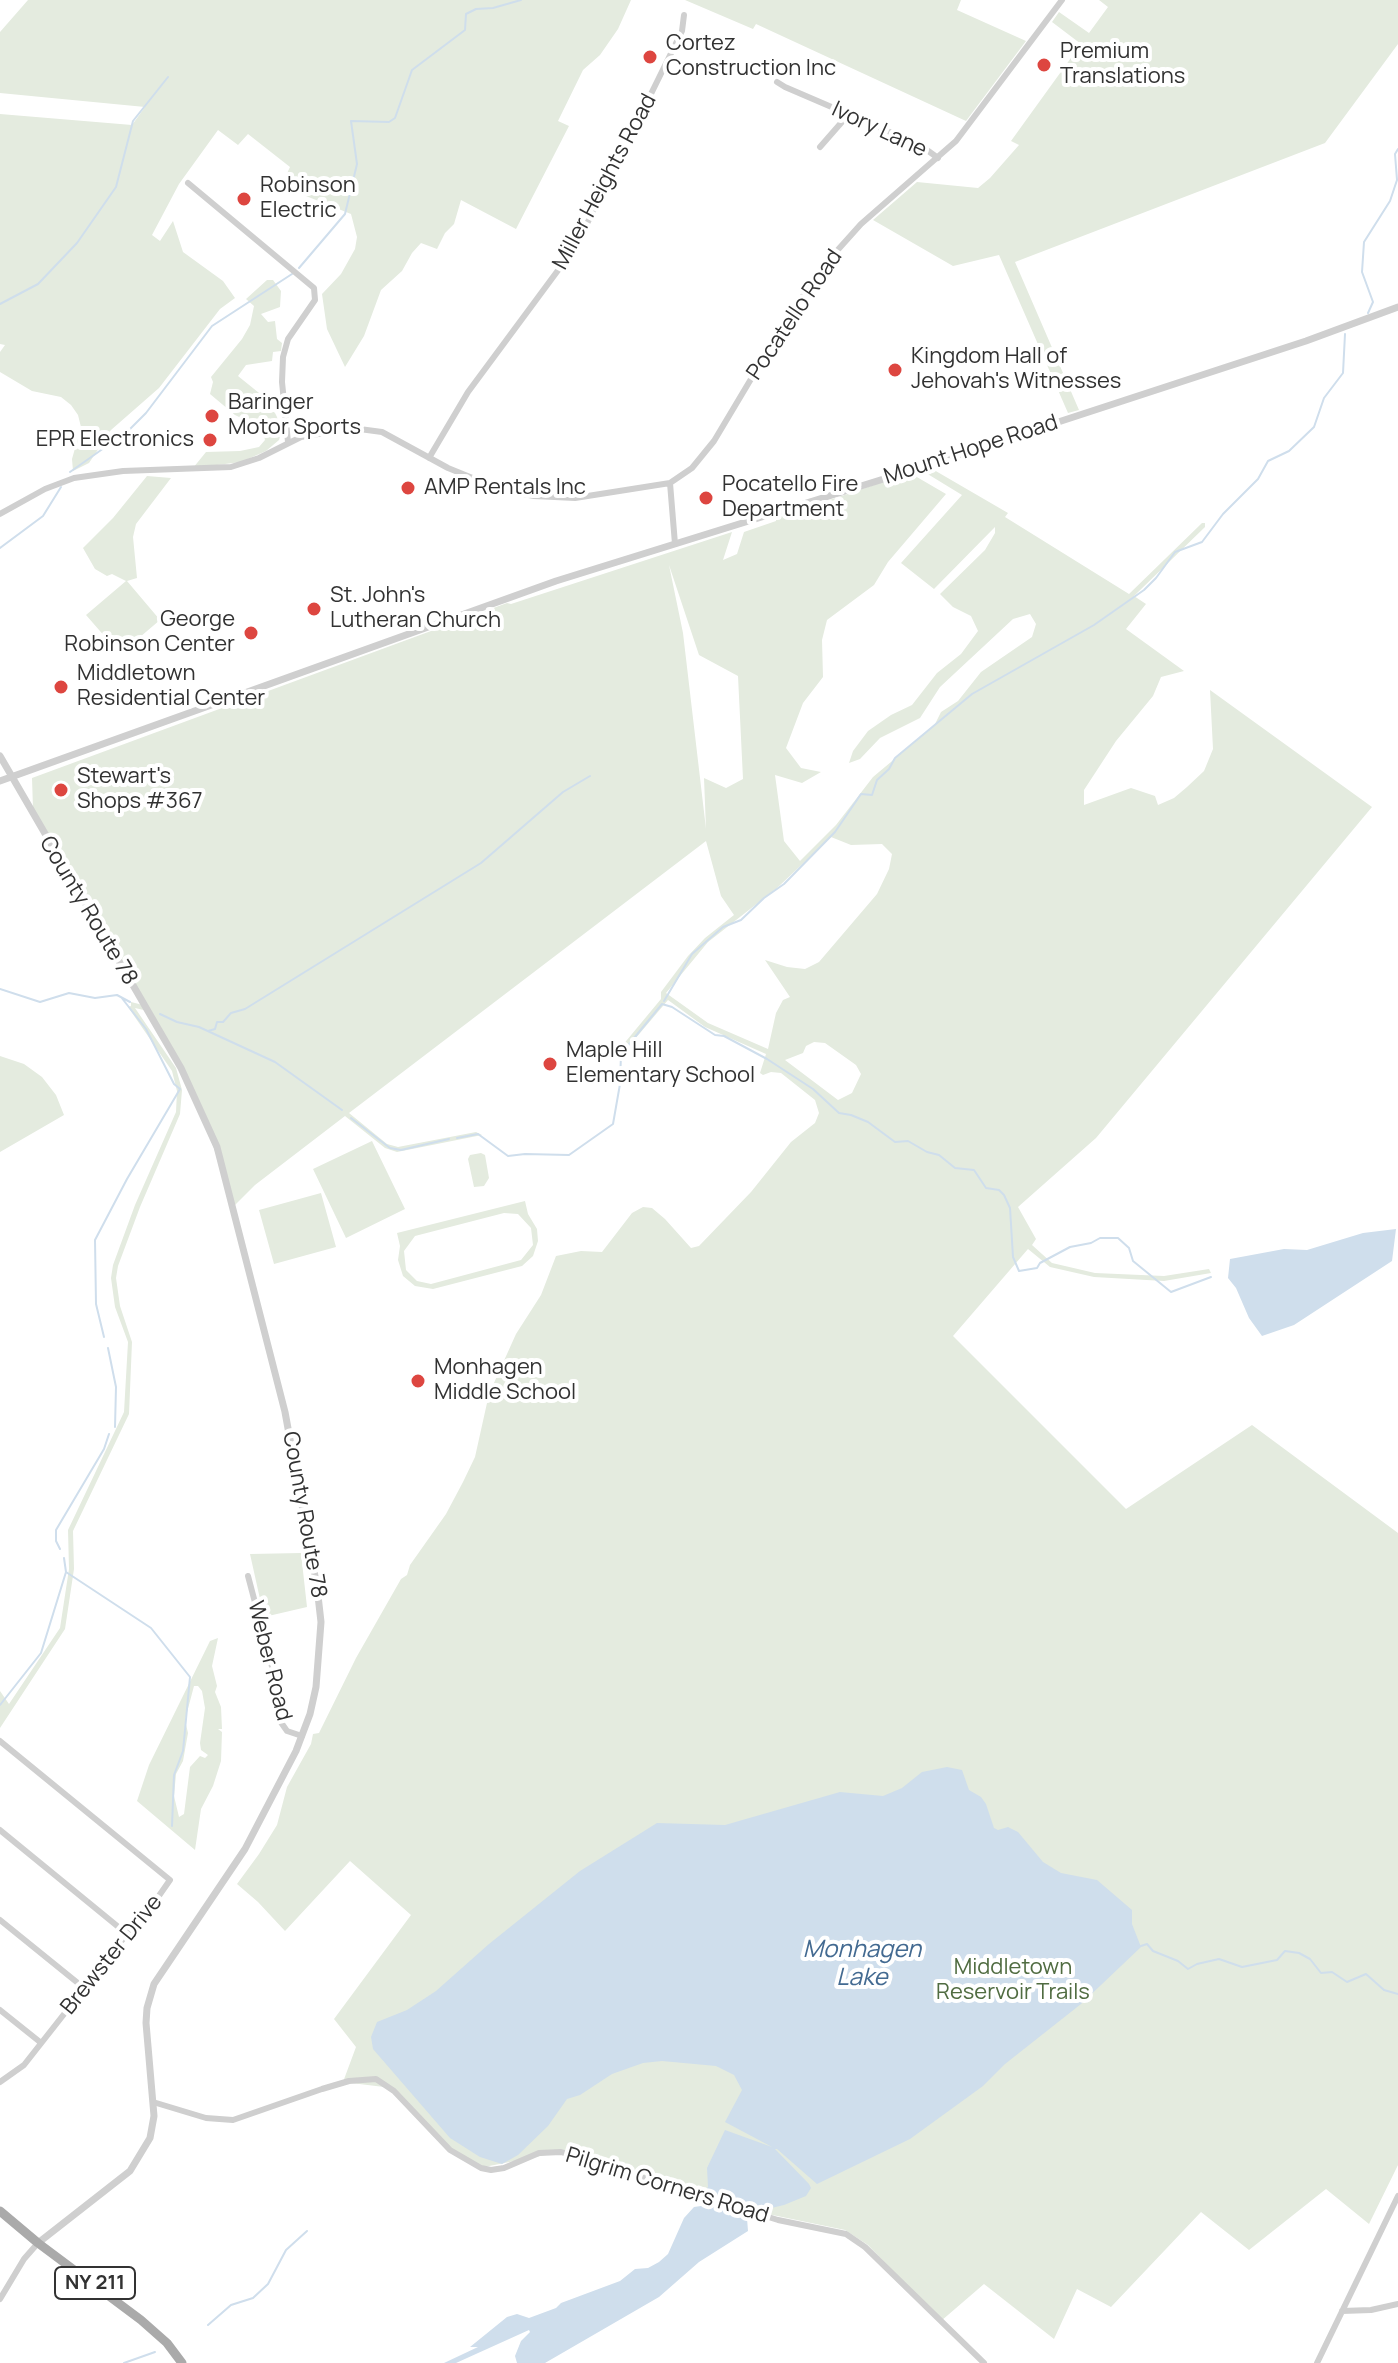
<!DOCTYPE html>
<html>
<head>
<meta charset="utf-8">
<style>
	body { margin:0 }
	canvas { display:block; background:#fff }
</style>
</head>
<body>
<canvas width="1398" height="2363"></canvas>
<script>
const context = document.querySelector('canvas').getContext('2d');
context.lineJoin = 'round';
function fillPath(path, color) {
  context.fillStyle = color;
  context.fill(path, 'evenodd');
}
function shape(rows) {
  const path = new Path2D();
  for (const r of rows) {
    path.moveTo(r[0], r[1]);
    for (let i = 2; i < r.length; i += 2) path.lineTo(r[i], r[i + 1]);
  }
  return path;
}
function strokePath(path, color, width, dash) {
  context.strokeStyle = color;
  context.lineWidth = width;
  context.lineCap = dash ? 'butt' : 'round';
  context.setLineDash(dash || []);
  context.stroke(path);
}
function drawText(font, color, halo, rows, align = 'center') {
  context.font = font + ' Manrope,sans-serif';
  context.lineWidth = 8;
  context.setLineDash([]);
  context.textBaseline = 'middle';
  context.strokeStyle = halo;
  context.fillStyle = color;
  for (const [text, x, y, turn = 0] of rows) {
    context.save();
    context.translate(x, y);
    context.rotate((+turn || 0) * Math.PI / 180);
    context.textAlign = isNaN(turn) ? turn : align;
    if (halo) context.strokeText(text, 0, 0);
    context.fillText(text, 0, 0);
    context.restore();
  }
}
const green = shape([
	[28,0,631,0,618,29,600,55,583,70,558,121,569,126,516,229,461,200,454,224,445,233,437,249,421,243,412,253,402,271,381,290,364,336,345,367,327,329,322,294,341,274,355,249,357,237,351,214,281,186,290,167,248,134,238,145,218,130,179,184,152,235,160,241,173,221,183,252,223,281,235,298,220,309,159,388,111,430,89,463,73,471,72,459,81,427,78,415,71,405,61,397,32,391,0,372,0,352,5,345,0,344,0,114,132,125,145,107,0,93,0,32],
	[685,0,961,0,957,10,1026,41,966,121,756,24,753,29],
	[1099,0,1398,0,1398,44,1325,143,1015,262,1079,410,1068,413,999,255,953,266,873,220,917,182,978,188,990,178,1019,145,1011,141,1081,44,1052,22,1059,12,1089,33,1108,7],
	[267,280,273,280,281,291,280,307,261,314,268,322,275,321,277,339,282,343,281,351,273,352,272,361,246,365,238,376,269,401,277,417,281,433,279,440,266,451,241,462,193,468,206,452,240,451,259,447,265,440,262,428,235,415,210,394,213,382,211,377,242,339,250,325,254,306,246,299],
	[934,470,1008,513,1005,517,1129,594,1202,523,1205,523,1205,527,1134,596,1146,604,1126,629,1184,671,1161,677,1153,696,1116,741,1084,790,1084,805,1131,788,1155,796,1158,805,1174,798,1187,787,1204,771,1213,749,1210,690,1372,807,1096,1138,1018,1207,1036,1239,1032,1245,1052,1263,1095,1273,1164,1276,1209,1269,1211,1273,1164,1281,1094,1277,1050,1267,1028,1249,953,1336,1126,1509,1252,1425,1398,1533,1398,2165,1369,2224,1326,2189,1249,2250,1201,2212,1111,2307,1077,2289,1054,2339,984,2284,941,2321,868,2245,845,2230,758,2212,556,2153,484,2167,455,2151,434,2135,397,2096,384,2087,343,2082,356,2047,334,2019,411,1915,350,1861,285,1931,258,1902,237,1884,259,1854,277,1825,287,1787,311,1744,313,1734,319,1733,356,1658,401,1579,407,1575,410,1565,446,1514,463,1482,475,1457,489,1394,516,1334,541,1295,556,1256,581,1251,602,1252,632,1213,643,1207,652,1208,665,1219,691,1248,699,1246,751,1192,791,1142,815,1123,819,1113,815,1100,781,1073,771,1072,763,1075,760,1073,766,1054,705,1027,668,1000,618,1059,622,1046,661,999,661,992,688,956,705,938,734,915,721,896,706,841,349,1113,387,1144,398,1147,476,1132,482,1135,397,1152,385,1148,345,1116,255,1185,234,1206,197,1100,148,1011,135,1008,176,1068,182,1090,180,1114,140,1207,118,1266,116,1278,120,1306,132,1342,129,1414,73,1531,74,1569,65,1629,0,1728,0,1691,9,1704,60,1628,69,1569,68,1530,124,1412,128,1342,115,1307,111,1278,113,1265,135,1205,176,1112,177,1091,172,1071,128,1007,131,1006,131,1002,143,1005,33,809,32,778,507,603,511,604,732,532,723,560,737,554,744,532,776,521,776,518,910,473,946,494,888,562,874,585,827,620,822,640,823,677,803,703,786,748,801,768,821,772,802,783,775,775,784,841,800,861,836,825,873,777,934,726,941,712,958,701,981,672,1032,637,1036,624,1030,614,1013,619,940,687,920,718,880,738,860,759,849,763,853,751,868,731,891,715,912,705,937,673,961,654,978,631,971,616,953,607,940,594,985,550,995,533,995,527,934,589,901,563,962,495,926,473],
	[669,565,699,655,738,676,743,779,726,788,704,778,706,829,683,633],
	[831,837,851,845,882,844,892,854,889,869,877,894,819,962,805,969,787,967,765,960,790,997,783,1000,776,1013,768,1049,708,1023,666,993,708,942,777,888],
	[814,1042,825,1043,856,1065,861,1074,852,1093,838,1100,785,1060,803,1053,806,1046],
	[147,476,171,478,136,524,133,537,137,578,127,581,160,620,120,654,86,615,126,581,112,574,107,576,95,569,83,548,113,518],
	[0,1056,24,1064,42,1077,56,1095,64,1115,0,1152],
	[372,1141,405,1209,346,1238,313,1169],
	[481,1153,485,1155,489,1178,484,1186,474,1187,468,1159,470,1155],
	[321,1193,336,1247,274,1264,259,1210],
	[525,1201,528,1214,537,1229,538,1241,533,1256,522,1266,433,1289,415,1286,403,1276,398,1260,400,1246,397,1233],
	[504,1213,518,1214,531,1228,533,1245,521,1260,431,1284,417,1281,406,1270,404,1251,415,1236],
	[301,1553,307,1607,264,1617,250,1554],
	[218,1638,212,1666,217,1686,215,1692,221,1707,222,1729,218,1729,222,1732,221,1761,213,1786,201,1809,195,1850,137,1801,149,1765,210,1641],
	[194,1686,198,1686,202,1691,205,1708,200,1743,201,1750,208,1755,205,1758,200,1756,190,1767,184,1814,179,1817,174,1796,176,1774,183,1761,188,1733,185,1720]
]);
const water = shape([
	[1396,1229,1392,1261,1294,1325,1262,1336,1249,1318,1236,1288,1228,1278,1230,1259,1284,1249,1307,1250,1363,1233],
	[947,1767,962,1770,969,1790,981,1797,986,1804,994,1828,998,1830,1008,1827,1018,1832,1043,1862,1061,1873,1097,1880,1132,1910,1132,1924,1141,1947,1081,2004,1005,2064,983,2086,910,2139,817,2184,777,2149,775,2149,809,2184,811,2188,806,2196,784,2205,763,2210,722,2198,712,2192,701,2194,708,2187,707,2168,725,2130,772,2147,725,2122,742,2090,734,2075,716,2066,662,2061,643,2063,612,2074,580,2095,567,2099,548,2126,518,2155,502,2164,480,2157,450,2138,373,2049,371,2037,377,2022,407,2010,436,1991,489,1944,580,1871,657,1823,725,1825,840,1792,883,1796,902,1788,922,1772],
	[708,2205,747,2218,748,2231,699,2262,659,2297,545,2363,517,2363,515,2356,521,2341,530,2332,529,2330,456,2363,444,2363,478,2347,470,2347,507,2317,517,2314,529,2318,556,2308,561,2303,620,2281,635,2269,648,2268,659,2262,668,2254,684,2218,694,2207]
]);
const stream = shape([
	[299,268,345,214,357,164,351,121,389,122,395,118,412,70,465,30,466,14,476,9,493,8,521,0],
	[0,304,38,284,77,243,116,187,133,121,168,77],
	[1368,313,1373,302,1362,272,1364,242,1390,201,1397,180,1395,154,1398,149],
	[70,472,128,431,146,413,212,326,292,274],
	[0,548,43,516,61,487],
	[0,989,40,1002,69,993,95,998,117,995,130,1002],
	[664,1001,692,954,723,927,741,920,764,898,784,884,835,832,861,794,872,795,877,780,889,769,895,758,972,694,1094,625,1144,590,1156,578,1175,552,1202,542,1223,514,1258,479,1268,461,1289,451,1314,427,1324,398,1343,373,1345,334],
	[160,1014,177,1022,199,1027,275,1062,342,1110],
	[208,1031,215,1029,217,1022,223,1022,231,1013,245,1009,481,863,563,792,590,776],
	[351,1118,390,1148,401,1150,449,1139],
	[457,1138,478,1134,508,1156,525,1154,569,1155,613,1124,620,1084,621,1054,662,1004,672,1007,715,1035,724,1036,767,1059,813,1089,839,1113,851,1115,868,1122,895,1142,908,1141,927,1152,939,1155,955,1168,974,1170,986,1188,999,1190,1004,1195,1010,1208,1013,1257,1019,1271,1037,1268,1040,1263,1070,1247,1091,1243,1100,1238,1118,1238,1129,1248,1133,1261,1171,1292,1211,1277],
	[104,1337,96,1304,95,1240,127,1179,180,1089,174,1084,146,1029,121,997],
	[108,1348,116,1387,115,1427],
	[60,1549,56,1541,56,1530,104,1449,109,1434],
	[66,1572,151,1628,190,1677,183,1751,174,1775,172,1826],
	[0,1705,41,1653,66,1572,64,1558],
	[1141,1946,1147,1944,1153,1951,1178,1961,1188,1969,1197,1964,1219,1959,1242,1967,1277,1960,1285,1951,1299,1953,1310,1959,1321,1973,1332,1972,1347,1982,1366,1974,1384,1990,1398,1994],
	[208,2325,231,2305,253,2298,268,2284,286,2250,307,2231],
	[124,2363,155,2352]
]);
const minor = shape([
	[777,82,785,87,920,145,938,158],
	[820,147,848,115],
	[188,183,314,288,315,300,288,339,283,357,282,382,288,442],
	[429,458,468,392,576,246,682,31,684,15],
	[670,483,675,544],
	[0,514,45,489,74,478,123,471,231,467,259,458,301,437,352,428,382,432,448,468,502,490,534,496,575,498,670,483,692,468,714,441,791,312,835,253,861,224,956,141,1062,0],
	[248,1576,275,1678,280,1721,287,1731,302,1736],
	[0,1741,170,1880,149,1910,127,1934,24,2065,0,2082],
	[0,1830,127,1934],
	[0,1920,84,1988],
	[0,2010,40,2042],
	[153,2102,206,2118,233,2120,322,2089,349,2081,376,2079,394,2091,450,2150,481,2168,491,2170,504,2168,539,2153,561,2152,778,2220,846,2234,865,2247,984,2363],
	[0,2299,24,2259,38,2243],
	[1342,2311,1371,2310,1398,2304],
	[1317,2363,1398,2196]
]);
const tertiary = shape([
	[0,756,181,1068,217,1147,285,1412,317,1587,321,1622,316,1687,310,1714,296,1751,245,1849,154,1984,147,2008,146,2023,154,2116,150,2138,130,2171,38,2243],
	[0,781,556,581,890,477,1306,341,1398,307]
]);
const primary = shape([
	[0,2211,38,2243,141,2320,167,2343,182,2363]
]);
const markers = [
	[650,57,8,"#dd4640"],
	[1044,65,8,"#dd4640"],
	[244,199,8,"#dd4640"],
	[895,370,8,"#dd4640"],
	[212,416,8,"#dd4640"],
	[210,440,8,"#dd4640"],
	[408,488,8,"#dd4640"],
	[706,498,8,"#dd4640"],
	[314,609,8,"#dd4640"],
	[251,633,8,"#dd4640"],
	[61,687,8,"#dd4640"],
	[61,790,8,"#dd4640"],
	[550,1064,8,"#dd4640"],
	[418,1381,8,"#dd4640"]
];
const shields = [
	[95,2283,80]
];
const shieldNames = [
	["NY 211",95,2283]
];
const poiNames = [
	["Cortez",666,44],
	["Construction Inc",666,69],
	["Premium",1060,52],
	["Translations",1060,77],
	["Robinson",260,186],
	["Electric",260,211],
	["Kingdom Hall of",911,357],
	["Jehovah's Witnesses",911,382],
	["Baringer",228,403],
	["Motor Sports",228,428],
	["EPR Electronics",194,440,"right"],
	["Pocatello Fire",722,485],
	["Department",722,510],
	["AMP Rentals Inc",424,488],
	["St. John's",330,596],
	["Lutheran Church",330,621],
	["George",235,620,"right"],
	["Robinson Center",235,645,"right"],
	["Middletown",77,674],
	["Residential Center",77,699],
	["Stewart's",77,777],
	["Shops #367",77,802],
	["Maple Hill",566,1051],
	["Elementary School",566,1076],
	["Monhagen",434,1368],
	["Middle School",434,1393]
];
const streetNames = [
	["Ivory Lane",879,130,25],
	["Miller Heights Road",605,182,-62],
	["Pocatello Road",795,315,-56],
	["Mount Hope Road",971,450,-18],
	["County Route 78",88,911,59],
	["County Route 78",304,1515,80],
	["Weber Road",269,1661,76],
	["Brewster Drive",112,1955,-51],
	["Pilgrim Corners Road",667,2186,17]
];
const parkNames = [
	["Middletown",1013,1968],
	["Reservoir Trails",1013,1993]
];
const waterNames = [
	["Monhagen",862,1950],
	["Lake",862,1978]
];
fillPath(green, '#e4ebdf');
fillPath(water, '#cfdeec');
strokePath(stream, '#cfdeec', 2);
strokePath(minor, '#cfcfcf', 6);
strokePath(tertiary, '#cfcfcf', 7);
strokePath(primary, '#aaa', 9);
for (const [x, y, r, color] of markers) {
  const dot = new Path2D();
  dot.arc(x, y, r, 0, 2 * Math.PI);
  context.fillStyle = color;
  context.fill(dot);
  strokePath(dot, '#fff', 3);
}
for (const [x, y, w] of shields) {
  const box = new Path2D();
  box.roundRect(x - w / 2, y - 16, w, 32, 6);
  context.fillStyle = '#fff';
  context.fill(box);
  strokePath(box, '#323232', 2);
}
drawText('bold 20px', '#323232', null, shieldNames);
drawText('22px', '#323232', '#fff', poiNames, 'left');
drawText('22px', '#323232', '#fff', streetNames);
drawText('22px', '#506c41', '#fff', parkNames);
drawText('italic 24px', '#436a91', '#fff', waterNames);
</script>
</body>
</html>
